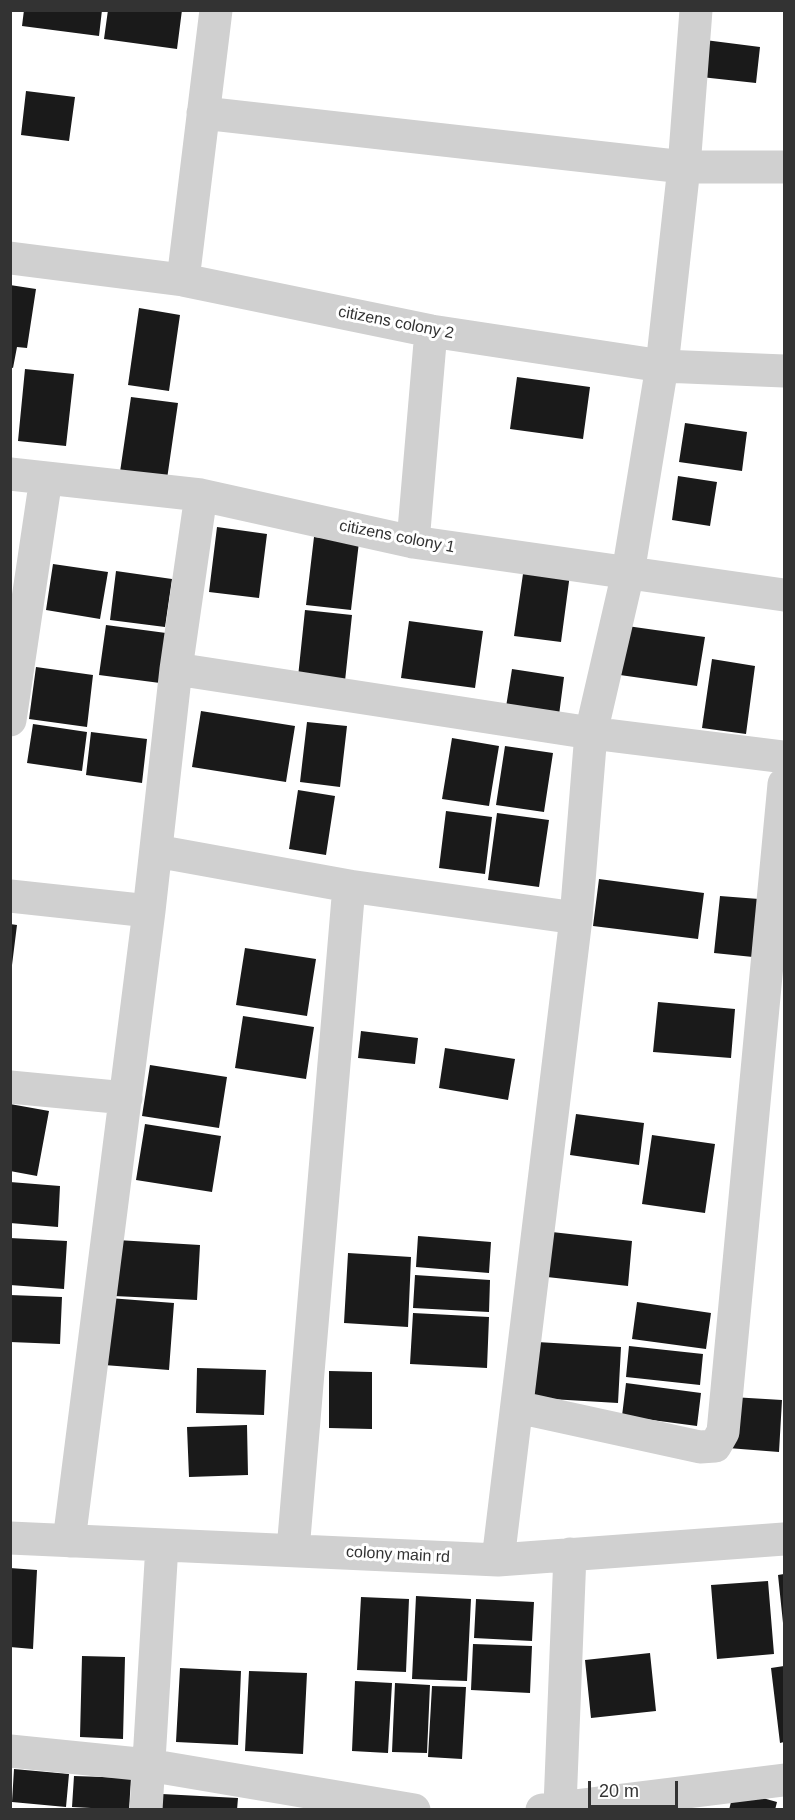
<!DOCTYPE html>
<html>
<head>
<meta charset="utf-8">
<style>
	body { margin:0 }
	#map { position:relative; width:795px; height:1820px; overflow:hidden; background:#fff; font-family:Arial,sans-serif }
	canvas { display:block }
	.frame { position:absolute; inset:0; border:12px solid #333; pointer-events:none }
	.scale { position:absolute; left:588px; top:1781px; width:90px; height:27px; box-sizing:border-box; border:3px solid #333; border-top:0; padding-left:8px; font-size:18px; line-height:21px; white-space:nowrap; color:#333; -webkit-text-stroke:4px #fff; paint-order:stroke }
</style>
</head>
<body>
<div id="map">
<canvas width="795" height="1820"></canvas>
<div class="frame"></div>
<div class="scale">20 m</div>
</div>
<script>
const context = document.querySelector('canvas').getContext('2d');
context.lineJoin = 'round';
function fillPath(path, color) {
  context.fillStyle = color;
  context.fill(path, 'evenodd');
}
function shape(rows) {
  const path = new Path2D();
  for (const r of rows) {
    path.moveTo(r[0], r[1]);
    for (let i = 2; i < r.length; i += 2) path.lineTo(r[i], r[i + 1]);
  }
  return path;
}
function strokePath(path, color, width, dash) {
  context.strokeStyle = color;
  context.lineWidth = width;
  context.lineCap = dash ? 'butt' : 'round';
  context.setLineDash(dash || []);
  context.stroke(path);
}
function drawText(font, color, halo, rows, align = 'center') {
  context.font = font + ' Arial,sans-serif';
  context.lineWidth = 6;
  context.setLineDash([]);
  context.textBaseline = 'middle';
  context.strokeStyle = halo;
  context.fillStyle = color;
  for (const [text, x, y, turn = 0] of rows) {
    context.save();
    context.translate(x, y);
    context.rotate((+turn || 0) * Math.PI / 180);
    context.textAlign = isNaN(turn) ? turn : align;
    if (halo) context.strokeText(text, 0, 0);
    context.fillText(text, 0, 0);
    context.restore();
  }
}
const building = shape([
	[24,10,102,10,99,36,22,26],
	[108,10,182,10,177,49,104,39],
	[705,40,760,47,756,83,701,77],
	[26,91,75,97,69,141,21,135],
	[10,285,36,289,27,348,17,347,13,368,10,367],
	[139,308,180,315,169,391,128,385],
	[25,369,74,374,66,446,18,441],
	[517,377,590,387,583,439,510,429],
	[131,397,178,403,167,479,120,472],
	[685,423,747,432,742,471,679,462],
	[678,476,717,482,710,526,672,520],
	[217,527,267,534,259,598,209,592],
	[314,537,359,542,351,610,306,605],
	[53,564,108,572,100,619,46,610],
	[524,567,570,574,561,642,514,636],
	[116,571,172,579,165,627,110,620],
	[305,610,352,615,345,681,298,677],
	[409,621,483,631,475,688,401,678],
	[106,625,166,633,160,683,99,675],
	[620,625,705,637,697,686,613,674],
	[712,659,755,666,746,734,702,728],
	[36,667,93,675,87,727,29,719],
	[512,669,564,677,559,715,506,707],
	[201,711,295,726,286,782,192,767],
	[307,722,347,726,340,787,300,782],
	[33,724,87,732,82,771,27,763],
	[91,732,147,739,142,783,86,775],
	[452,738,499,746,489,806,442,799],
	[505,746,553,753,544,812,496,805],
	[298,790,335,796,326,855,289,849],
	[446,811,492,817,485,874,439,868],
	[497,813,549,820,539,887,488,880],
	[599,879,704,893,698,939,593,926],
	[720,896,759,899,753,957,714,953],
	[10,924,17,925,12,965,10,965],
	[245,948,316,959,307,1016,236,1005],
	[658,1002,735,1009,731,1058,653,1052],
	[243,1016,314,1027,306,1079,235,1068],
	[361,1031,418,1038,415,1064,358,1058],
	[445,1048,515,1059,508,1100,439,1088],
	[150,1065,227,1077,219,1128,142,1116],
	[10,1104,49,1111,37,1176,10,1171],
	[576,1114,644,1123,639,1165,570,1155],
	[145,1124,221,1136,212,1192,136,1180],
	[652,1135,715,1144,705,1213,642,1204],
	[10,1182,60,1186,58,1227,10,1223],
	[543,1231,632,1241,628,1286,538,1276],
	[418,1236,491,1242,489,1273,416,1267],
	[10,1238,67,1241,64,1289,10,1285],
	[117,1240,200,1245,197,1300,114,1296],
	[348,1253,411,1257,408,1327,344,1323],
	[415,1275,490,1280,489,1312,413,1308],
	[10,1295,62,1297,60,1344,10,1342],
	[109,1298,174,1303,169,1370,104,1365],
	[637,1302,711,1313,706,1349,632,1339],
	[413,1313,489,1317,487,1368,410,1364],
	[537,1342,621,1347,618,1403,534,1398],
	[629,1346,703,1354,700,1385,626,1377],
	[197,1368,266,1370,264,1415,196,1413],
	[329,1371,372,1372,372,1429,329,1428],
	[626,1383,701,1393,697,1426,622,1416],
	[732,1397,782,1400,779,1452,728,1448],
	[247,1425,248,1475,189,1477,187,1427],
	[10,1568,37,1570,33,1649,10,1647],
	[784,1574,784,1623,783,1623,778,1575],
	[768,1581,774,1654,717,1659,711,1585],
	[416,1596,471,1599,467,1681,412,1679],
	[361,1597,409,1599,406,1672,357,1670],
	[476,1599,534,1602,532,1641,474,1638],
	[473,1644,532,1646,530,1693,471,1690],
	[650,1653,656,1711,591,1718,585,1660],
	[82,1656,125,1657,123,1739,80,1737],
	[784,1666,784,1742,780,1743,771,1668],
	[180,1668,241,1671,238,1745,176,1742],
	[249,1671,307,1673,303,1754,245,1751],
	[355,1681,392,1683,388,1753,352,1751],
	[395,1683,430,1685,427,1753,392,1752],
	[432,1686,466,1687,462,1759,428,1757],
	[14,1769,69,1774,66,1807,12,1802],
	[74,1776,131,1778,129,1810,72,1807],
	[734,1790,777,1802,775,1810,729,1810],
	[162,1794,238,1798,237,1810,161,1810]
]);
const street = shape([
	[203,113,684,167,784,167],
	[10,258,183,280,431,331,662,366,784,371],
	[183,280,216,10],
	[10,474,201,495,413,542,784,595],
	[413,542,431,331],
	[176,669,591,733,784,757],
	[10,720,46,478],
	[156,851,349,886,576,918],
	[10,896,149,911],
	[10,1087,126,1098],
	[517,1407,700,1447,715,1446,723,1432,784,784],
	[10,1538,498,1560,784,1539],
	[69,1541,149,911,176,669,201,495],
	[293,1550,349,886],
	[498,1560,576,918,591,733,628,573,662,366,684,167,696,10],
	[10,1751,148,1765,414,1810],
	[560,1806,570,1554],
	[146,1810,162,1545],
	[542,1810,784,1780]
]);
const streetNames = [
	["citizens colony 2",396,323,11],
	["citizens colony 1",397,537,11],
	["colony main rd",398,1555,3]
];
fillPath(building, '#1a1a1a');
strokePath(street, '#d0d0d0', 33);
drawText('16px', '#333', '#fff', streetNames);
</script>
</body>
</html>
